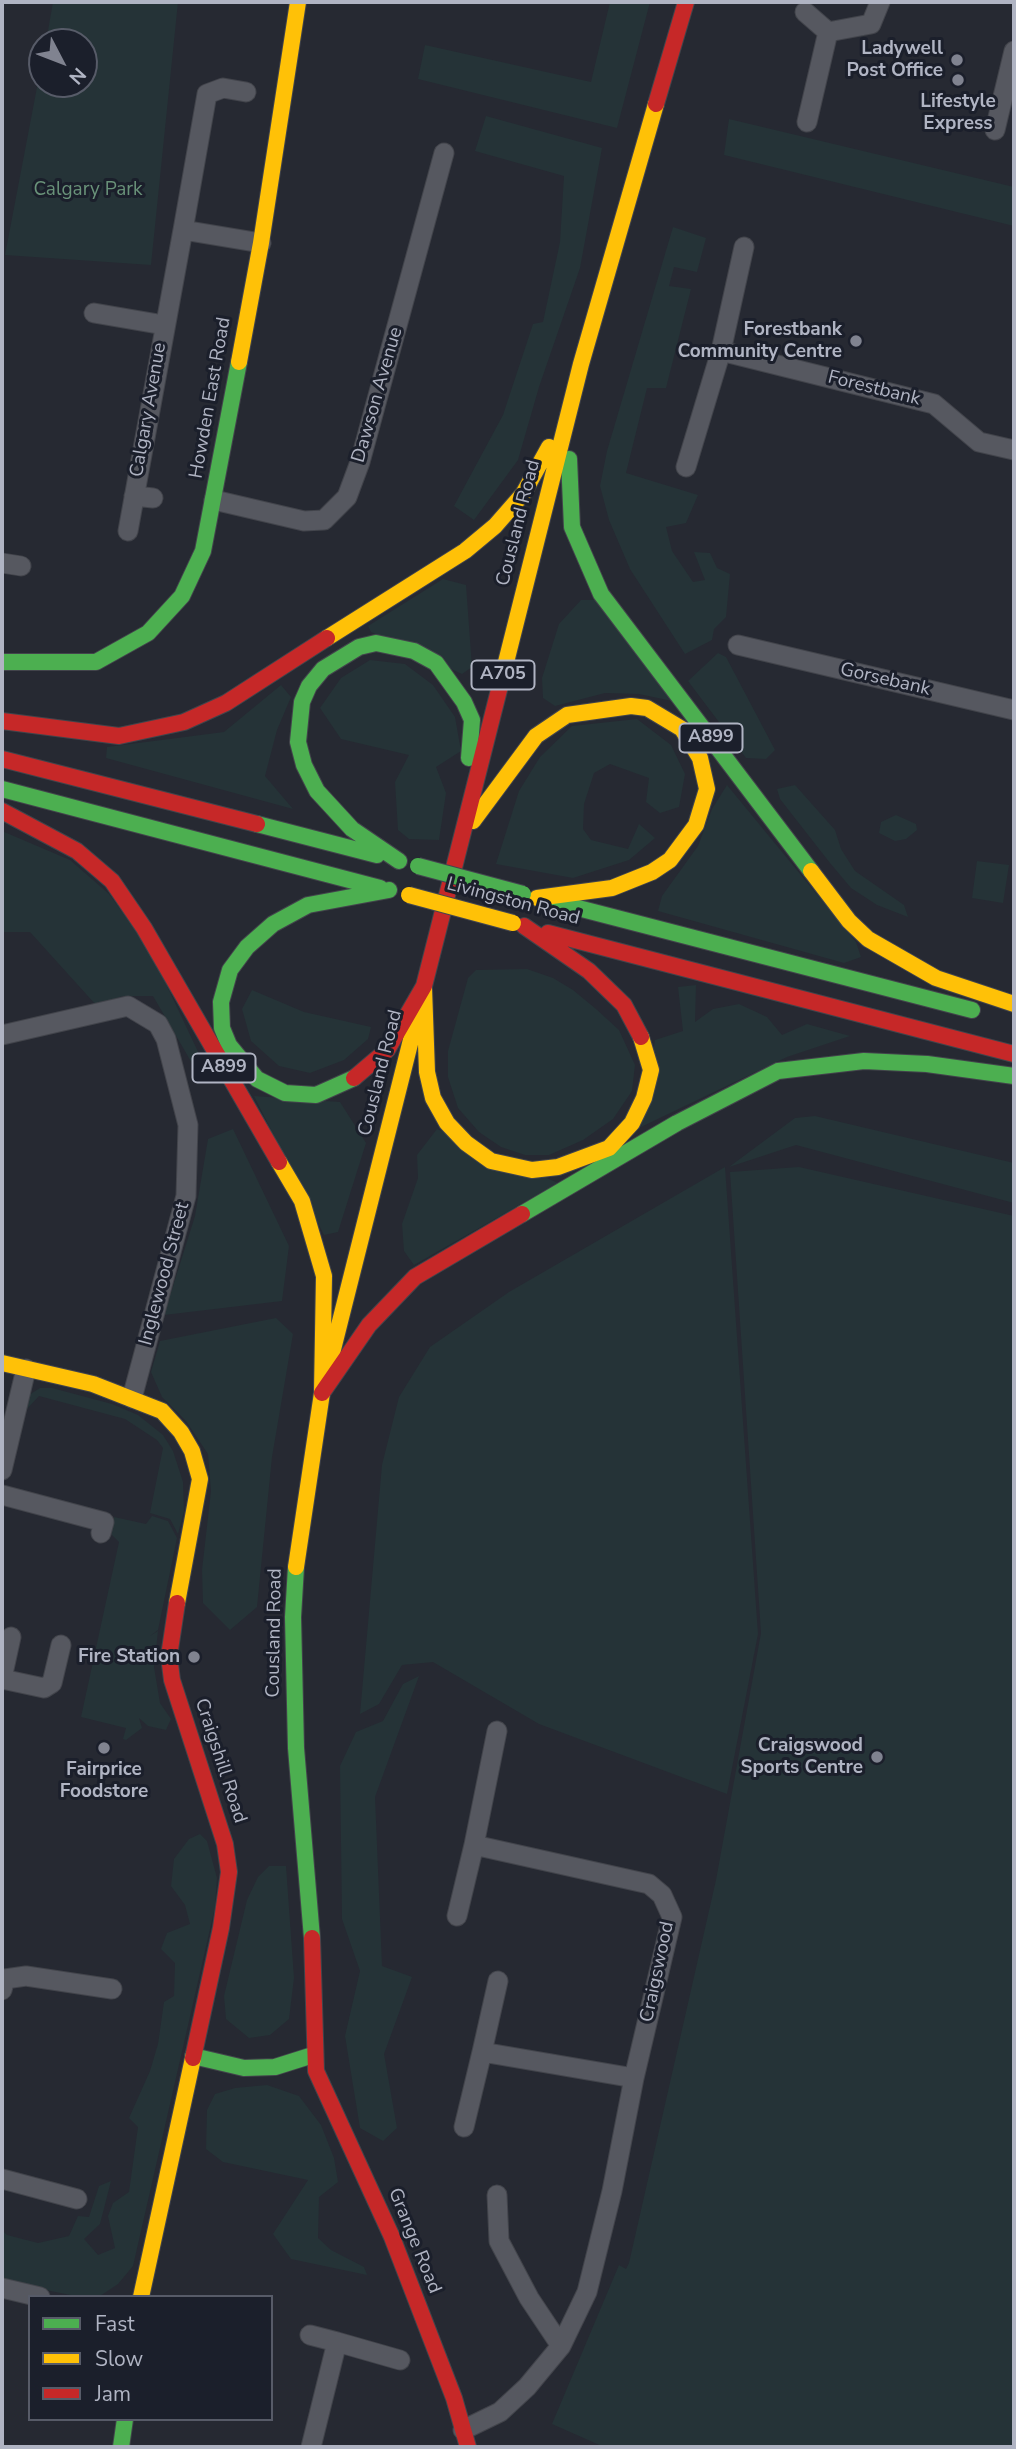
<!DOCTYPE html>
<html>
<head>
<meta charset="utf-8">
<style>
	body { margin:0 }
	#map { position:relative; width:1016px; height:2449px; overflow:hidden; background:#262932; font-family:"Nunito Sans",sans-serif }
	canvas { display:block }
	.frame { position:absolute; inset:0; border:4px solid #b0b4c3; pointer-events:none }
	.legend { position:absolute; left:28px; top:2295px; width:245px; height:126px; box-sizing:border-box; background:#1b1f2b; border:2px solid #575b68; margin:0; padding:9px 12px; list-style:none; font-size:21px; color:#b0b4c3 }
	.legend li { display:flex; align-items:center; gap:14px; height:35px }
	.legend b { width:35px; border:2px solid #575b68 }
	.north { position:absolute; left:28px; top:28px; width:70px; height:70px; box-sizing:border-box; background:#1b1f2b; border:2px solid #575b68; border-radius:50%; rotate:132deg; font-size:19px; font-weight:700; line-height:28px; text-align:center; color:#b0b4c3 }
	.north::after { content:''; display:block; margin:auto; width:24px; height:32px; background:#808390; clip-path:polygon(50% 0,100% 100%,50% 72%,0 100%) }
</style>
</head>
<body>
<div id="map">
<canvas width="1016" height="2449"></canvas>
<div class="frame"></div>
<ul class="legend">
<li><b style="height:9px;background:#4caf50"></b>Fast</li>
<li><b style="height:9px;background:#ffc107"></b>Slow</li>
<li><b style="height:9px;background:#c62828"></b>Jam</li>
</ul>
<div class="north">N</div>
</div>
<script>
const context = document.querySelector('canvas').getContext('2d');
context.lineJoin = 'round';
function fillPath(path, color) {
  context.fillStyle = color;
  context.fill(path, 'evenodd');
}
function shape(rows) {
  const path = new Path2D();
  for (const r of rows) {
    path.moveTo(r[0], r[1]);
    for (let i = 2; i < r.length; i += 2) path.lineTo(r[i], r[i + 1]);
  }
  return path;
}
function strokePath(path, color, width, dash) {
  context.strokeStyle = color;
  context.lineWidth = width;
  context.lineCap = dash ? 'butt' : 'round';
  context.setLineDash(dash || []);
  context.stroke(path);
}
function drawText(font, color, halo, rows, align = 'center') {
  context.font = font + ' "Nunito Sans",sans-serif';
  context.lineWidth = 6;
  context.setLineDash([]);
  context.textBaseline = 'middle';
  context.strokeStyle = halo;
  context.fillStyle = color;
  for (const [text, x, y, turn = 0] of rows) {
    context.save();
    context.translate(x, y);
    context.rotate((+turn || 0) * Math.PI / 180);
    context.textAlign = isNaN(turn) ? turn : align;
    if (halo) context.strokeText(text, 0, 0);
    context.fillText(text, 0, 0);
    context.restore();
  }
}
const green = shape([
	[53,2,178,2,151,265,5,255,42,61,42,84,84,84,84,42,46,42],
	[610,2,650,2,617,128,418,79,425,45,591,82],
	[486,116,602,148,580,268,539,387,518,460,474,520,454,506,503,415,533,324,543,322,560,242,564,176,475,151],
	[729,119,1014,187,1014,226,724,155],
	[673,227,706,238,697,272,674,267,669,286,691,289,666,388,647,388,626,473,698,495,686,523,666,527,672,551,693,582,705,580,694,552,710,553,717,568,730,574,726,617,714,629,712,640,685,654,630,569,609,520,600,486,607,451],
	[443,579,466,585,472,667,462,674,371,632,368,626],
	[581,600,596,600,672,701,639,694,605,693,555,706,543,698,542,678,559,624],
	[718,653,726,657,775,750,766,759,746,758,688,681],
	[370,660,405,664,433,685,455,717,461,751,436,767,446,793,439,840,409,839,398,830,395,782,409,755,341,739,320,708,341,678],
	[281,685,291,697,277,730,265,776,293,809,106,758,107,747,224,732],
	[637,719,671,745,685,774,679,807,660,813,646,802,649,778,610,764,594,773,584,804,583,829,591,840,628,849,639,824,655,838,629,860,573,878,496,864,519,791,540,757,572,726],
	[727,785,856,942,861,957,844,963,658,911,662,896,698,846,712,809],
	[795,785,835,830,841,849,855,871,904,905,908,917,877,905,851,888,830,863,780,799,777,789],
	[896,815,916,824,917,830,906,839,895,841,879,833,881,822],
	[2,831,70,860,109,894,149,948,210,1077,200,1077,153,996,123,996,96,1005,30,932,2,932],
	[977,861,1009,865,1003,903,972,898],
	[527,969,553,978,573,990,596,1009,619,1030,635,1065,632,1091,613,1119,583,1140,549,1155,525,1155,501,1147,479,1132,458,1108,448,1077,448,1051,468,978,476,970],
	[696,985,695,1022,713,1009,739,1004,767,1017,782,1035,807,1024,850,1036,787,1057,641,1127,655,1040,683,1031,678,987],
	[252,990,304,1012,371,1027,368,1039,344,1060,310,1073,279,1066,251,1041,242,1009],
	[254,1096,340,1102,366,1143,338,1232,324,1235],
	[815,1116,1014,1163,1014,1203,796,1145,729,1167,795,1118],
	[233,1129,289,1246,282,1301,164,1315,195,1216,208,1139],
	[437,1129,558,1183,414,1265,404,1251,402,1224,418,1178,417,1155],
	[725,1167,758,1634,727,1794,539,1724,433,1662,402,1665,379,1704,360,1714,382,1465,399,1397,430,1347,509,1292],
	[799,1167,1014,1216,1014,2447,604,2447,552,2424,619,2265,626,2269,629,2263,716,1880,761,1633,730,1172],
	[276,1318,293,1334,272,1457,257,1607,230,1630,203,1603,202,1570,211,1491,208,1454,186,1421,162,1397,151,1372,160,1341],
	[40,1388,52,1388,112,1404,138,1415,163,1435,173,1451,183,1482,184,1511,178,1534,170,1519,150,1513,163,1448,157,1440,125,1419,39,1396,26,1410,29,1395],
	[152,1516,168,1521,177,1538,158,1630,150,1636,158,1631,154,1667,160,1703,171,1719,166,1730,148,1726,139,1718,142,1728,126,1740,123,1739,126,1728,81,1717,119,1542,111,1534,114,1517,146,1524],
	[419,1676,375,1797,382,1966,412,1977,384,2054,397,2128,383,2141,360,2128,345,2036,360,1971,342,1919,340,1766,356,1732,383,1721,403,1684],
	[200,1834,207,1841,217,1878,215,1907,133,2266,118,2284,100,2296,80,2297,2,2281,2,2230,7,2235,38,2243,69,2236,78,2216,89,2217,99,2186,111,2181,100,2224,84,2239,98,2255,115,2248,108,2216,113,2203,129,2192,138,2127,129,2118,150,2071,158,2044,164,2002,174,1996,175,1963,161,1949,167,1933,190,1924,185,1905,171,1886,174,1859,189,1839],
	[269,1866,286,1866,294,1978,289,2019,270,2035,249,2038,226,2019,224,1996,247,1900,258,1877],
	[267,2085,299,2096,321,2125,334,2158,338,2182,319,2197,318,2238,331,2250,364,2267,367,2275,291,2259,273,2234,308,2180,223,2162,206,2149,207,2110,215,2094,235,2088]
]);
const street = shape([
	[805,12,828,32],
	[807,122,828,32,871,24,880,2],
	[995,130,1014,51],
	[183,230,207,94,223,88,246,92],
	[94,313,164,325],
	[721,351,934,404,979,442,1014,450],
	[686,467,721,351,744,247],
	[134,496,153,498],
	[214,500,304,521,324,520,347,497,360,462,444,153],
	[128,531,183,230,261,243],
	[2,563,21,566],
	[738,645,1014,710],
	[2,1035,128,1006,158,1024,166,1039,188,1125,186,1196,132,1398],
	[2,1470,26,1369],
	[2,1495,104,1522,101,1533],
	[2,1678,11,1637],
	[2,1679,44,1688,52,1683,61,1645],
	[457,1916,474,1845],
	[498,1981,482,2052,634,2078],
	[2,1990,5,1979,26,1976,112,1989],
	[464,2127,482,2052],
	[2,2179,77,2199],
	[497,2195,499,2241,529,2298,561,2346],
	[2,2288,40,2297],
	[310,2335,337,2342],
	[463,2430,500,2412,527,2387,561,2346,587,2292,612,2191,634,2078,672,1917,662,1895,649,1884,474,1845,497,1731],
	[311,2447,337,2342,400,2360]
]);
const fast = shape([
	[569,459,572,527,601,594,811,871],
	[2,662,96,662,148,633,182,596,203,551,239,362],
	[2,789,380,888],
	[257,824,377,855],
	[399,861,352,829,317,791,304,765,298,742,302,702,309,686,323,669,359,647,376,643,414,651,436,663,464,702,472,720,469,758],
	[551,901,972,1010],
	[354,1078,316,1095,285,1093,257,1079,229,1045,222,1028,221,1002,230,970,247,947,273,924,308,905,389,890],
	[522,1214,677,1123,778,1071,864,1061,927,1064,1014,1076],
	[296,1567,293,1617,296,1748,312,1938],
	[193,2056,244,2068,275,2067,313,2055],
	[121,2447,125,2419]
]);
const slow = shape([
	[239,362,261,243,298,2],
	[327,638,465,551,495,526,523,494,549,447],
	[501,682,581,364,656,104],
	[473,821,536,736,567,715,631,706,647,708,682,729,700,758,707,789,696,825,670,860,652,872,612,888,537,898],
	[811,871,849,921,868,939,936,978,1014,1004],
	[424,988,427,1072,433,1098,447,1123,466,1143,491,1161,532,1170,558,1167,609,1148,632,1123,644,1098,651,1070,641,1037],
	[279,1162,302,1201,324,1276,322,1391],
	[2,1363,93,1384,162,1411,181,1432,192,1451,200,1479,177,1603],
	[296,1567,322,1393,419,1008],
	[141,2297,193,2058]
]);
const jam = shape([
	[656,104,686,2],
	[2,721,119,736,184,722,226,703,327,638],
	[2,759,257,824],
	[2,811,77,851,112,881,144,928,279,1162],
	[524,926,589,971,624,1005,641,1037],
	[548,933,1014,1054],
	[354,1078,387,1050,424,986,501,682],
	[322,1393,369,1325,415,1277,522,1214],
	[177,1603,169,1656,172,1680,225,1844,229,1872,221,1928,193,2058],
	[312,1938,316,2071,392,2237,454,2398,468,2447]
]);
const fastBridge = shape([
	[418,866,523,894]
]);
const slowBridge = shape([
	[409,895,513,923]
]);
const markers = [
	[957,60,7,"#808390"],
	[958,80,7,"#808390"],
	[856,341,7,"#808390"],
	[194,1657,7,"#808390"],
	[104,1748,7,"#808390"],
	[877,1757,7,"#808390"]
];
const shields = [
	[503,675,63],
	[711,738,63],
	[224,1068,63]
];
const shieldNames = [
	["A705",503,675],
	["A899",711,738],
	["A899",224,1068]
];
const poiNames = [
	["Ladywell",943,49],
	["Post Office",943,71],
	["Lifestyle",958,102,"center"],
	["Express",958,124,"center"],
	["Forestbank",842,330],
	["Community Centre",842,352],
	["Fire Station",180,1657],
	["Craigswood",863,1746],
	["Sports Centre",863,1768],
	["Fairprice",104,1770,"center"],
	["Foodstore",104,1792,"center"]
];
const parkNames = [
	["Calgary Park",88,190]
];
const streetNames = [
	["Forestbank",874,389,14],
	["Dawson Avenue",378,395,-74],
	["Howden East Road",211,398,-80],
	["Calgary Avenue",149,410,-80],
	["Cousland Road",519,523,-76],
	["Gorsebank",885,680,13],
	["Livingston Road",513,902,15],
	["Cousland Road",381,1073,-76],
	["Inglewood Street",165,1274,-75],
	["Cousland Road",275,1633,-89],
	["Craigshill Road",220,1761,72],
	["Craigswood",658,1972,-78],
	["Grange Road",414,2241,68]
];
fillPath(green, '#253337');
strokePath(street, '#42444b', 21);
strokePath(fast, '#42444b', 18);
strokePath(slow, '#42444b', 18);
strokePath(jam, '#42444b', 18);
strokePath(street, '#565860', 19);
strokePath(fast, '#4caf50', 16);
strokePath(slow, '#ffc107', 16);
strokePath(jam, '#c62828', 16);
strokePath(fastBridge, '#44464f', 18, []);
strokePath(slowBridge, '#44464f', 18, []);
strokePath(fastBridge, '#4caf50', 16);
strokePath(slowBridge, '#ffc107', 16);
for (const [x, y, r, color] of markers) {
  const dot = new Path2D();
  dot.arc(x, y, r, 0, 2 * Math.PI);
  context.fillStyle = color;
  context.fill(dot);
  strokePath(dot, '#1b1f2b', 2.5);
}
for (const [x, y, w] of shields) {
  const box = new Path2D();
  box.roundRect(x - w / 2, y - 14.5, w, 29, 5);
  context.fillStyle = '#1b1f2b';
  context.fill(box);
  strokePath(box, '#b0b4c3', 2);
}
drawText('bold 18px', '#b0b4c3', null, shieldNames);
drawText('bold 19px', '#b0b4c3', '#1b1f2b', poiNames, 'right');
drawText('19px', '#699279', '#1b1f2b', parkNames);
drawText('19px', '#b0b4c3', '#1b1f2b', streetNames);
</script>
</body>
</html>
